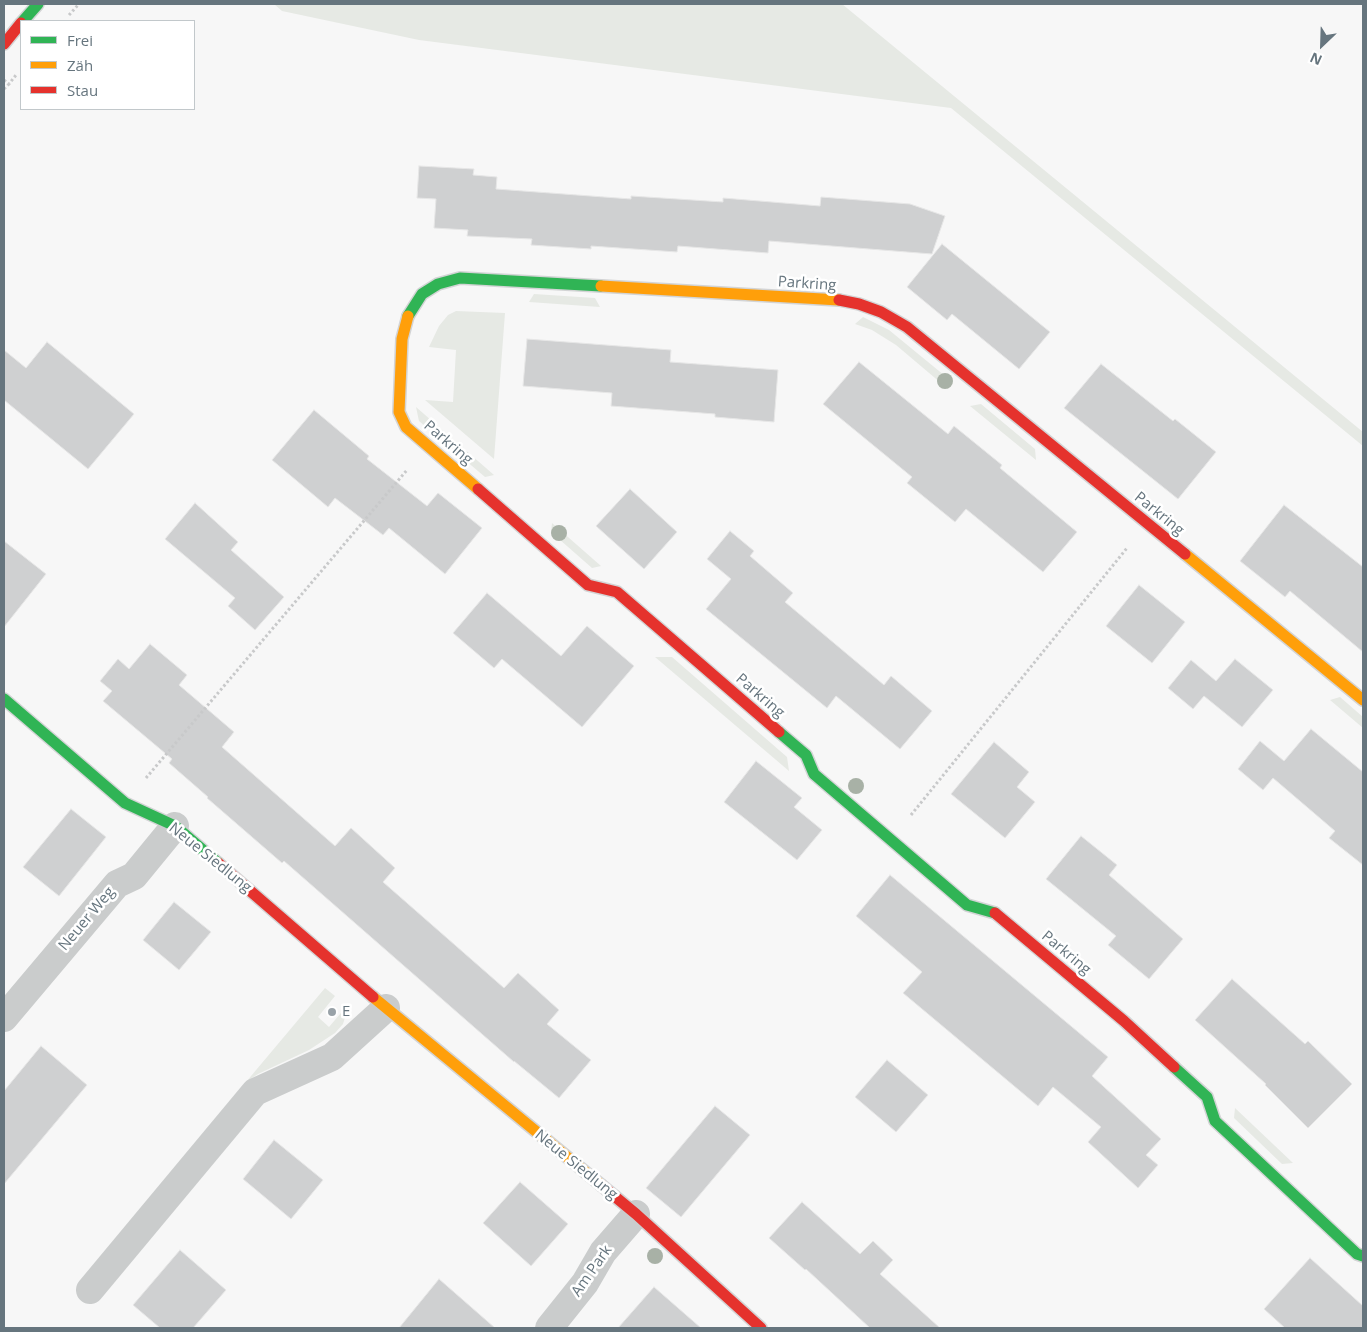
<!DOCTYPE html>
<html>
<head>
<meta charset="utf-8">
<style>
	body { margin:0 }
	#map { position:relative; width:1367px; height:1332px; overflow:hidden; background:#f7f7f7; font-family:"Open Sans",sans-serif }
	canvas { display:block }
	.frame { position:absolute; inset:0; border:5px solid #66757e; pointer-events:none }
	.legend { position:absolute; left:20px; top:20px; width:175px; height:90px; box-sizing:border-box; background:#fff; border:1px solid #c2c8cb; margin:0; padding:6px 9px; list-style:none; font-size:15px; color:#66757e }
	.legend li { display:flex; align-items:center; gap:10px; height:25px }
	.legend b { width:25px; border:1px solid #c2c8cb }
	.north { position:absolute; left:1297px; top:20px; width:50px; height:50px; -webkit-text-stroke:4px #fff; paint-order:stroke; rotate:204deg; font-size:14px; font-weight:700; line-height:20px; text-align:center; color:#66757e }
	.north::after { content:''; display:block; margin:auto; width:18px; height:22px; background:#66757e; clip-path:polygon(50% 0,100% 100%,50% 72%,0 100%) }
</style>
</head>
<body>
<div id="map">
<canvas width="1367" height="1332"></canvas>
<div class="frame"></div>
<ul class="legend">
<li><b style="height:6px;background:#30b455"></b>Frei</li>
<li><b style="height:6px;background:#ff9f0a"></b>Zäh</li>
<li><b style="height:6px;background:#e5322d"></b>Stau</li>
</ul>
<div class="north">N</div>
</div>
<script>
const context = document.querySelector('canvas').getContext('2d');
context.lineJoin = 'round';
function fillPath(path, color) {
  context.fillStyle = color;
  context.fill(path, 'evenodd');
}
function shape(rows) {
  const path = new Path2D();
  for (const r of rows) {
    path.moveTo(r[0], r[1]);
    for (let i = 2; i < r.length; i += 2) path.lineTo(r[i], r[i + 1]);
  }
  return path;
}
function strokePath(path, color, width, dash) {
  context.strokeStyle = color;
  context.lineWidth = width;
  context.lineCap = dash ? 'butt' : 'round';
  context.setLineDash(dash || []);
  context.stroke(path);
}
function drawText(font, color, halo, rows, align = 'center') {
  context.font = font + ' "Open Sans",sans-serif';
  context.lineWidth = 5;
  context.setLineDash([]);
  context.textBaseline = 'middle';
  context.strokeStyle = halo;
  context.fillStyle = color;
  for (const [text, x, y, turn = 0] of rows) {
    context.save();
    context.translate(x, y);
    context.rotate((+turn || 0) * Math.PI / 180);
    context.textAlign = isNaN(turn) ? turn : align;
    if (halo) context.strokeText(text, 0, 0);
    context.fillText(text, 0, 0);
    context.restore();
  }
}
const green = shape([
	[274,4,842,4,1363,432,1363,446,951,108,419,40,282,11],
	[534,294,595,298,600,307,529,302],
	[456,311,505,313,494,459,425,400,453,402,456,350,429,347,439,326,448,315],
	[863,317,889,330,950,380,948,389,896,345,872,330,855,324],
	[981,404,1035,449,1036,460,970,406],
	[416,407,494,475,485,477,419,421],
	[552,523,601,566,592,568,551,532],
	[655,657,672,657,787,757,789,771],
	[1340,697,1363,717,1363,728,1330,700],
	[325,988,335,996,318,1017,329,1027,346,1007,346,1014,343,1024,335,1033,309,1050,258,1074,246,1082],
	[1235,1108,1293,1163,1282,1164,1234,1118]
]);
const building = shape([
	[419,166,474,169,473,175,497,177,496,189,631,199,631,196,723,202,723,198,820,206,821,197,910,204,945,216,932,254,769,241,768,253,678,246,677,252,591,246,591,249,531,245,532,239,467,236,468,230,434,228,436,199,417,198,419,166],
	[942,244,1050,332,1019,369,952,314,947,320,907,287,942,244],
	[527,339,671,350,670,362,778,370,774,422,715,417,715,414,611,406,612,393,523,386,527,339],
	[47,342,134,414,88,469,4,400,4,350,26,368,47,342],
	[859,362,948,434,954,426,1002,465,1000,468,1077,532,1043,572,966,509,955,522,907,483,912,477,823,404,859,362],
	[1101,364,1173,421,1175,419,1216,452,1178,499,1064,408,1101,364],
	[314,410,369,456,367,459,427,506,438,493,482,528,445,574,389,528,383,535,335,498,328,507,272,460,314,410],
	[630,489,677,532,644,569,596,526,630,489],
	[195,503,238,542,231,550,284,597,255,630,228,606,235,598,165,539,195,503],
	[1284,505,1363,567,1363,652,1290,591,1285,597,1240,561,1284,505],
	[730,531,754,551,750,556,793,593,785,602,884,685,891,676,932,711,900,749,836,696,827,708,706,609,731,579,707,559,730,531],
	[4,541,46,574,4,627,4,541],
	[1139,585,1185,622,1152,663,1106,626,1139,585],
	[487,593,561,656,587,626,634,666,582,727,502,659,494,668,453,633,487,593],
	[150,644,187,675,179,685,234,732,222,747,335,846,351,828,395,868,383,882,504,988,518,973,559,1010,547,1024,591,1060,559,1098,514,1061,514,1062,284,861,282,863,207,798,208,797,169,763,172,759,103,701,112,691,100,681,118,659,129,669,150,644],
	[1235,659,1273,690,1242,727,1204,696,1193,709,1168,688,1191,660,1216,681,1235,659],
	[1311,729,1363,772,1363,865,1329,838,1335,831,1273,778,1263,790,1238,769,1260,741,1284,761,1311,729],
	[994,742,1029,772,1017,787,1035,802,1005,838,951,794,994,742],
	[756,761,802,798,794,807,822,830,797,860,724,802,756,761],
	[71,809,106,837,59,896,23,867,71,809],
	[1081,836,1117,865,1109,875,1183,939,1149,979,1108,945,1116,936,1046,879,1081,836],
	[890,875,1108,1057,1092,1076,1161,1139,1146,1155,1158,1165,1138,1188,1088,1142,1101,1127,1053,1087,1038,1106,903,993,922,972,856,916,890,875],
	[174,902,211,932,179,970,143,940,174,902],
	[1232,979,1305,1044,1308,1041,1352,1084,1308,1128,1265,1085,1266,1084,1195,1020,1232,979],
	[41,1046,87,1085,4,1184,4,1091,41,1046],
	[887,1060,928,1095,896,1132,855,1097,887,1060],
	[715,1106,750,1135,681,1217,646,1188,715,1106],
	[274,1140,323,1180,291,1219,243,1179,274,1140],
	[520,1182,568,1224,531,1266,483,1223,520,1182],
	[802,1202,860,1254,873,1241,893,1260,880,1274,940,1328,870,1328,806,1269,805,1270,769,1238,802,1202],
	[180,1250,226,1290,193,1328,160,1328,133,1305,180,1250],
	[1310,1258,1363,1306,1363,1328,1285,1328,1264,1309,1310,1258],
	[439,1279,495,1328,399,1328,439,1279],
	[654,1287,701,1328,618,1328,654,1287]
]);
const path = shape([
	[69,15,79,4],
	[4,80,9,84,16,75],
	[4,89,9,84],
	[146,778,407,470],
	[911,815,1127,548]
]);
const street = shape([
	[4,1018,117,884,134,876,175,826],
	[90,1290,255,1092,332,1057,386,1008],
	[549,1328,585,1283,603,1252,636,1214]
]);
const fast = shape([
	[23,21,38,4],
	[408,316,422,294,438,284,460,278,601,286],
	[4,699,125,803,175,826,218,863],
	[779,732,806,755,814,774,967,905,995,913],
	[1174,1067,1207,1097,1215,1121,1357,1254,1363,1256]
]);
const slow = shape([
	[601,286,839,300],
	[408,316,402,339,399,412,406,427,478,489],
	[1185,554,1363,700],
	[373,997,601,1185]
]);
const jam = shape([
	[4,44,21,23],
	[839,300,859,304,881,312,907,327,1185,554],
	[478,489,588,585,617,592,779,732],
	[218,863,373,997],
	[995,913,1124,1021,1174,1067],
	[601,1185,636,1214,761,1328]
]);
const trees = [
	[945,381],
	[559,533],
	[856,786],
	[655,1256]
];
const markers = [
	[332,1012,5,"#99a2a8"]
];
const streetNames = [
	["Parkring",807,284,4],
	["Parkring",448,443,41],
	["Parkring",1159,514,39],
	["Parkring",760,696,41],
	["Neue Siedlung",210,858,39],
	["Neuer Weg",87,919,-50],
	["Parkring",1066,953,40],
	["Neue Siedlung",576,1165,39],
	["Am Park",592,1271,-55]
];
const poiNames = [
	["E",342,1012]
];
fillPath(green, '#e6e9e4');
fillPath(building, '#cfd0d1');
strokePath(building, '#e6e6e6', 1);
strokePath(fast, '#d3d4d5', 14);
strokePath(slow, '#d3d4d5', 14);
strokePath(jam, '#d3d4d5', 14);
strokePath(path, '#c8c9ca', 3, [2.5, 2.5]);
strokePath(street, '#cacccc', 28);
strokePath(fast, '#30b455', 11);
strokePath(slow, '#ff9f0a', 11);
strokePath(jam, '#e5322d', 11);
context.fillStyle = '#a8b1a6';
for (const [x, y] of trees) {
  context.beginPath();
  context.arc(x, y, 8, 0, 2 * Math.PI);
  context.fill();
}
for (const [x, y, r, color] of markers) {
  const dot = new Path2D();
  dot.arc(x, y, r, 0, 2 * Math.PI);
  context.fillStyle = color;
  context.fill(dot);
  strokePath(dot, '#fff', 2);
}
drawText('15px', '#66757e', '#fff', streetNames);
drawText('15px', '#66757e', '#fff', poiNames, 'left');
</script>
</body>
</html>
